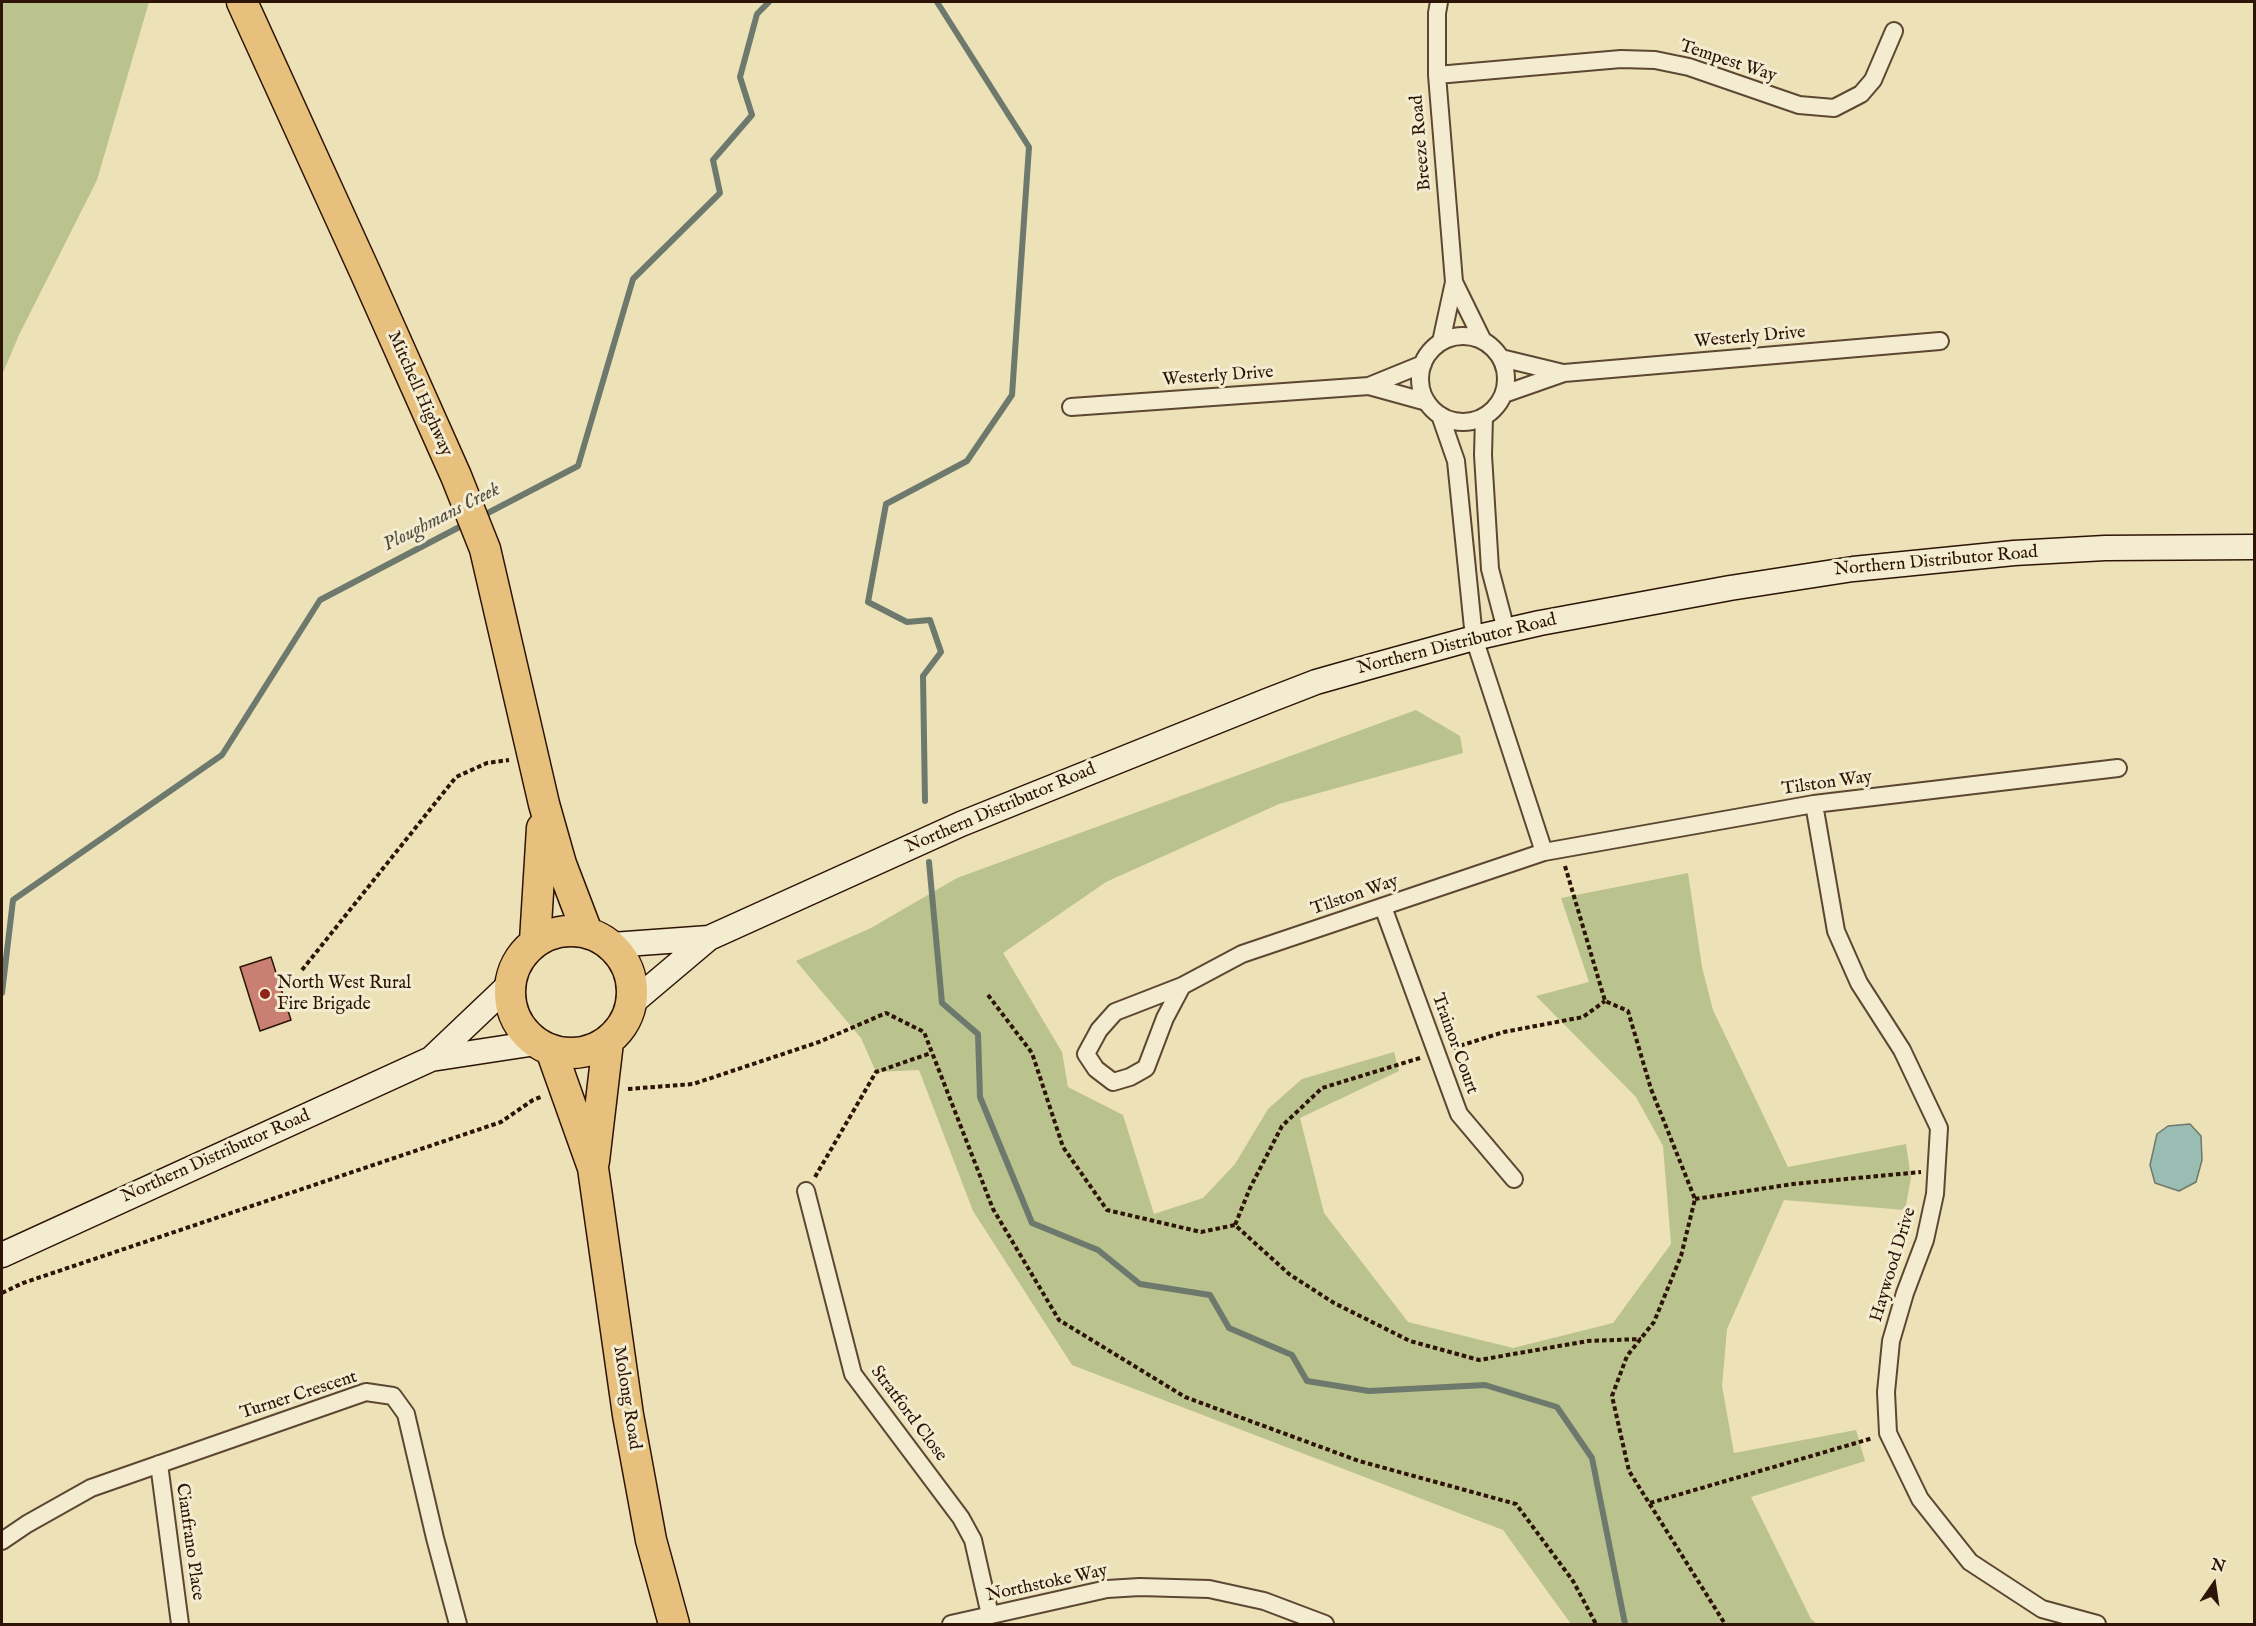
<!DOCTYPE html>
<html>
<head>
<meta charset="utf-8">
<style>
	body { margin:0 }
	#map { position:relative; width:2256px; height:1626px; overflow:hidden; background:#ede1b7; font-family:"IM FELL English",serif }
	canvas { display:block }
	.frame { position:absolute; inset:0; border:3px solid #2d1406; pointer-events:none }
	.north { position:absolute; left:2184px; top:1554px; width:60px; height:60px; -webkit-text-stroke:4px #f3ecd0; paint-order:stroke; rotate:13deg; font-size:16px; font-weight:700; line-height:24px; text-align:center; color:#2d1406 }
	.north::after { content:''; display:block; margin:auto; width:21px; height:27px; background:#2d1406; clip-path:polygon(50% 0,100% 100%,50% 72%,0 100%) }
</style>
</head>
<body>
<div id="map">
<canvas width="2256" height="1626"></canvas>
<div class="frame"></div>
<div class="north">N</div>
</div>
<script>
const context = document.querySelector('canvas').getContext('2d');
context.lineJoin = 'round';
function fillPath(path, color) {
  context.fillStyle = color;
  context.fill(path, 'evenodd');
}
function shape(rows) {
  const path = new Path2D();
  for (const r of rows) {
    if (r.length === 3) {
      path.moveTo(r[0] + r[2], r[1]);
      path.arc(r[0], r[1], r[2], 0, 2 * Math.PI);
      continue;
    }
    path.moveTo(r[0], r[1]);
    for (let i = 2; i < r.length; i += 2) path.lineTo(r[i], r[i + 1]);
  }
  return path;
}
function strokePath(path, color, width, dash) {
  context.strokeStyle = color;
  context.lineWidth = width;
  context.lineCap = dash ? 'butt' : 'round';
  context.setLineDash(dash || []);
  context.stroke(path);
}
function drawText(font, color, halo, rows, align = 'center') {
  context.font = font + ' "IM FELL English",serif';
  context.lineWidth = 6;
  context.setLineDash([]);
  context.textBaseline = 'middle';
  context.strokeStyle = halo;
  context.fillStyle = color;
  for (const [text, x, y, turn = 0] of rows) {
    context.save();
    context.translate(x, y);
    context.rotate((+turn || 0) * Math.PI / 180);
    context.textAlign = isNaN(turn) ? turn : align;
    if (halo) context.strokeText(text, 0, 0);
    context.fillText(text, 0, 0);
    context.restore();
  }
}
const green = shape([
	[2,2,149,2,97,180,19,335,2,375],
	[1416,710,1460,736,1463,753,1279,804,1106,882,1003,953,1062,1052,1068,1087,1123,1115,1154,1214,1203,1198,1235,1164,1268,1109,1302,1079,1394,1052,1399,1071,1300,1118,1324,1213,1408,1322,1513,1348,1613,1323,1671,1244,1663,1146,1636,1097,1536,996,1589,982,1561,898,1688,873,1702,967,1713,1010,1788,1167,1906,1144,1911,1178,1905,1210,1784,1200,1727,1329,1722,1386,1734,1453,1856,1430,1865,1461,1751,1497,1811,1619,1817,1624,1571,1624,1503,1530,1072,1365,973,1211,919,1070,876,1072,861,1038,796,961,871,928,957,878]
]);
const water = shape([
	[2190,1124,2201,1136,2202,1160,2196,1182,2179,1191,2155,1183,2150,1165,2157,1134,2168,1126,2190,1124]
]);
const stream = shape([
	[482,516,578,466,633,279,720,193,713,160,752,115,740,77,757,14,769,2],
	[925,801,923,676,941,652,930,620,907,622,868,602,886,504,967,461,1012,395,1029,147,937,2],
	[929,862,942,1003,978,1034,980,1097,1032,1223,1098,1250,1140,1284,1210,1295,1229,1328,1292,1355,1307,1381,1369,1391,1485,1385,1557,1407,1592,1458,1625,1624],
	[2,993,13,900,222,755,320,600,467,523]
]);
const building = shape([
	[271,957,291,1020,260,1031,240,967,271,957]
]);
const path = shape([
	[1565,866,1605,1001,1628,1011,1651,1089,1695,1199,1681,1256,1654,1322,1627,1356,1612,1396,1629,1471,1725,1624],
	[302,970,456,777,487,763,509,760],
	[988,995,1032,1053,1063,1147,1107,1210,1201,1232,1235,1225],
	[1453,1048,1504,1032,1583,1017,1605,1001],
	[1420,1058,1322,1088,1282,1126,1250,1188,1235,1225,1289,1274,1334,1303,1410,1341,1479,1360,1588,1341,1641,1339],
	[628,1089,693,1084,819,1042,886,1013,924,1032,993,1209,1059,1320,1185,1397,1359,1461,1516,1504,1573,1581,1596,1624],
	[815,1177,876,1072,931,1053],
	[1695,1199,1793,1184,1921,1172],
	[2,1293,23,1283,501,1122,533,1100,543,1096],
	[1650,1503,1873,1438]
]);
const street = shape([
	[1439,2,1437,13,1437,75,1454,282,1441,342],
	[1437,75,1621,59,1655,60,1689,67,1799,105,1834,108,1861,94,1873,80,1894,31],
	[1454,282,1483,341],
	[1463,379,43],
	[1501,358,1563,373],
	[1369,386,1423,364],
	[1504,394,1564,373,1940,341],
	[1071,407,1369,386,1427,402],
	[1440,415,1456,461,1474,638,1544,852],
	[1484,417,1483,455,1490,569,1506,630],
	[1814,804,1836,931,1859,983,1902,1050,1939,1128,1935,1194,1925,1240,1905,1293,1891,1341,1886,1392,1888,1433,1920,1499,1970,1562,2042,1609,2097,1624],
	[1383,907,1459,1114,1514,1179],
	[1182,986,1165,1018,1146,1068,1130,1077,1113,1082,1096,1069,1086,1054,1099,1030,1115,1012,1182,986,1242,954,1544,852,1814,804,2118,768],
	[806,1191,853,1374,961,1518,973,1540,990,1615],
	[159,1464,180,1624],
	[2,1541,27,1524,91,1488,366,1392,393,1396,406,1414,435,1538,458,1624],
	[951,1624,1107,1589,1140,1587,1209,1589,1264,1601,1325,1624]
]);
const secondary = shape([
	[612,945,709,938],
	[632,1003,709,938,961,824,1267,701,1316,682,1376,665,1474,638,1540,623,1730,588,1853,569,2014,553,2105,548,2254,547],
	[431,1059,510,984],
	[2,1255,431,1059,536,1043]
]);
const highway = shape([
	[242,2,366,274,456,476,485,549,544,804,561,864,587,932],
	[571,992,61],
	[535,941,542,828],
	[551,1050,593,1168,628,1415,651,1540,674,1624],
	[594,1161,608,1042]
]);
const markers = [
	[265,994,6,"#8f2418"]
];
const streetNames = [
	["Tempest Way",1728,62,18],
	["Breeze Road",1422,143,-95],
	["Westerly Drive",1750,338,-5],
	["Westerly Drive",1218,377,-4],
	["Mitchell Highway",419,394,66],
	["Northern Distributor Road",1936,562,-5],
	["Northern Distributor Road",1457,645,-14],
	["Tilston Way",1827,784,-8],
	["Northern Distributor Road",1001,809,-23],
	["Tilston Way",1355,896,-19],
	["Trainor Court",1454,1044,70],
	["Northern Distributor Road",216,1157,-24],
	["Haywood Drive",1894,1265,-73],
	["Turner Crescent",299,1396,-18],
	["Molong Road",626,1398,81],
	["Stratford Close",908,1414,53],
	["Cianfrano Place",189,1542,82],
	["Northstoke Way",1047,1584,-12]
];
const poiNames = [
	["North West Rural",277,984],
	["Fire Brigade",277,1005]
];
const waterNames = [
	["Ploughmans Creek",442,518,-27]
];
fillPath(green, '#bac28d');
fillPath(water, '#99bdb2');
strokePath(water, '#6e796d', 1.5);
strokePath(stream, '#6e796d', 6);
fillPath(building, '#ca7f73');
strokePath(building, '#2d1406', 1.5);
strokePath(street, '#5d4732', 20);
strokePath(secondary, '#2d1406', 27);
strokePath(highway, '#2d1406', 33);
strokePath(path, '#2d1406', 4, [4.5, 3]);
strokePath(street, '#f3ecd0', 16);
strokePath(secondary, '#f3ecd0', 24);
strokePath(highway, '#e6c07c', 30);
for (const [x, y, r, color] of markers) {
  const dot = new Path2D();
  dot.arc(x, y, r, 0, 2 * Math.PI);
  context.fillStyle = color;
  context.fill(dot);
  strokePath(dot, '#f3ecd0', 2);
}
drawText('18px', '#2d1406', '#f3ecd0', streetNames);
drawText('18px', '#2d1406', '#f3ecd0', poiNames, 'left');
drawText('italic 20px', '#534f42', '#f3ecd0', waterNames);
</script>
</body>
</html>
